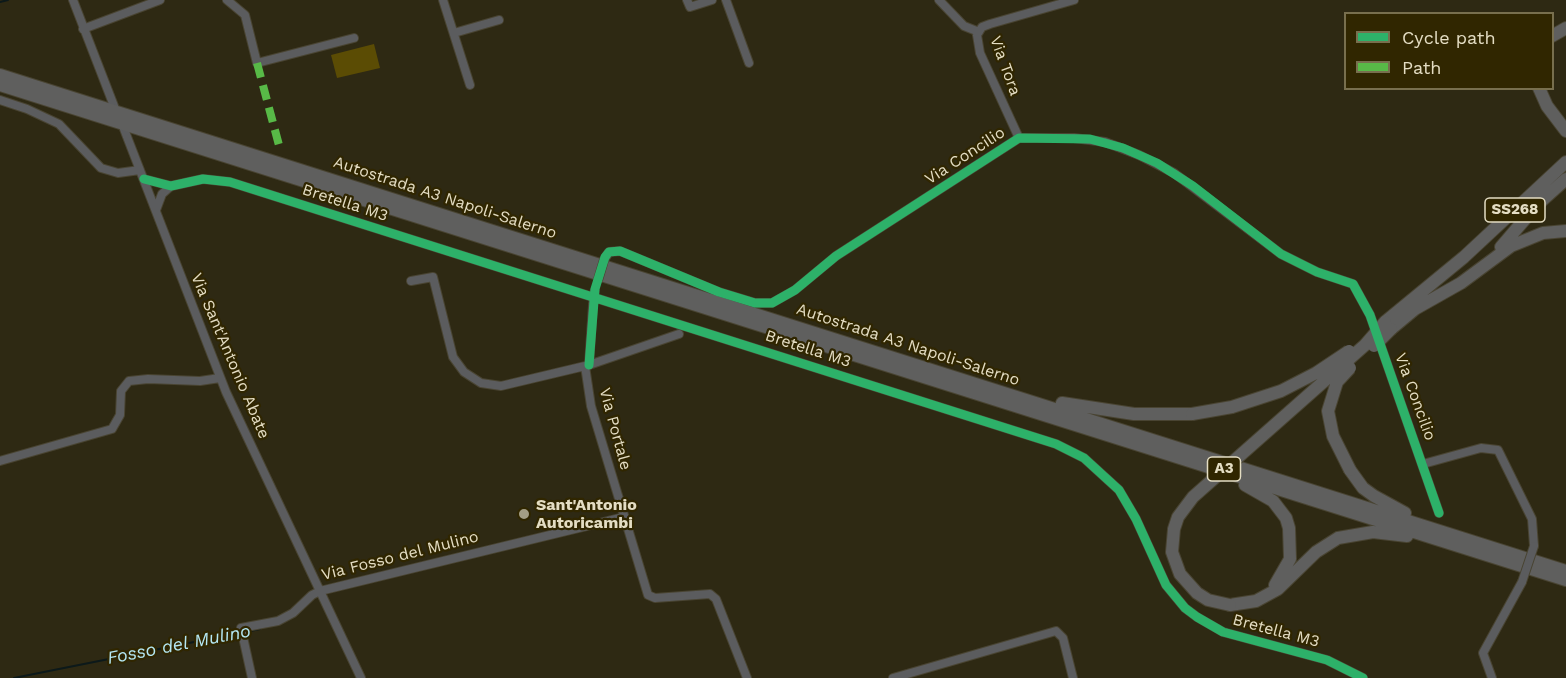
<!DOCTYPE html>
<html>
<head>
<meta charset="utf-8">
<style>
	body { margin:0 }
	#map { position:relative; width:1566px; height:678px; overflow:hidden; background:#2e2913; font-family:"Work Sans",sans-serif }
	canvas { display:block }
	.legend { position:absolute; left:1344px; top:12px; width:210px; height:78px; box-sizing:border-box; background:#302600; border:2px solid #786f4e; margin:0; padding:8px 10px; list-style:none; font-size:18px; color:#e4ddc3 }
	.legend li { display:flex; align-items:center; gap:12px; height:30px }
	.legend b { width:30px; border:2px solid #786f4e }
</style>
</head>
<body>
<div id="map">
<canvas width="1566" height="678"></canvas>
<ul class="legend">
<li><b style="height:8px;background:#2db169"></b>Cycle path</li>
<li><b style="height:8px;background:#58b947"></b>Path</li>
</ul>
</div>
<script>
const context = document.querySelector('canvas').getContext('2d');
context.lineJoin = 'round';
function fillPath(path, color) {
  context.fillStyle = color;
  context.fill(path, 'evenodd');
}
function shape(rows) {
  const path = new Path2D();
  for (const r of rows) {
    path.moveTo(r[0], r[1]);
    for (let i = 2; i < r.length; i += 2) path.lineTo(r[i], r[i + 1]);
  }
  return path;
}
function strokePath(path, color, width, dash) {
  context.strokeStyle = color;
  context.lineWidth = width;
  context.lineCap = dash ? 'butt' : 'round';
  context.setLineDash(dash || []);
  context.stroke(path);
}
function drawText(font, color, halo, rows, align = 'center') {
  context.font = font + ' "Work Sans",sans-serif';
  context.lineWidth = 4.5;
  context.setLineDash([]);
  context.textBaseline = 'middle';
  context.strokeStyle = halo;
  context.fillStyle = color;
  for (const [text, x, y, turn = 0] of rows) {
    context.save();
    context.translate(x, y);
    context.rotate((+turn || 0) * Math.PI / 180);
    context.textAlign = isNaN(turn) ? turn : align;
    if (halo) context.strokeText(text, 0, 0);
    context.fillText(text, 0, 0);
    context.restore();
  }
}
const green = shape([
	[374,44,380,68,337,78,331,55]
]);
const stream = shape([
	[0,2,8,0],
	[245,632,260,629],
	[14,678,239,633]
]);
const minor = shape([
	[73,0,114,106],
	[227,0,245,15,257,63,354,38],
	[443,0,470,85],
	[687,0,690,7,712,0],
	[726,0,749,63],
	[939,0,964,26,979,32],
	[83,29,160,0],
	[454,33,499,20],
	[0,100,27,109,59,124,101,168,118,173,140,170],
	[124,129,226,392,361,678],
	[1019,138,980,53,977,35,982,27,990,24,1074,0],
	[144,179,171,186,203,179,230,182,1056,444,1084,458,1119,490,1136,519,1166,585,1185,608,1197,617,1223,632,1327,660,1363,678],
	[156,210,162,194,171,186],
	[604,260,609,252,620,251,719,292,755,303,772,303,795,290,836,256,1019,138,1074,138,1105,142,1139,155,1174,173,1281,254,1317,272,1353,284,1370,315,1439,513],
	[411,281,433,277,453,357,464,372,481,383,501,386,585,366],
	[589,365,585,366,591,406,648,595,655,598,710,594,716,599,747,678],
	[589,365,679,334],
	[589,365,593,305],
	[0,461,112,429,120,415,121,391,129,381,148,379,200,381,220,378],
	[1423,464,1481,448,1498,450,1532,519,1534,546],
	[252,678,241,628,278,621,293,613,312,595,320,591,624,517],
	[893,678,1056,631,1063,638,1073,678],
	[1492,678,1483,653,1522,582]
]);
const highway = shape([
	[1552,36,1566,28],
	[0,75,1566,571],
	[0,85,1566,580],
	[1539,88,1547,106,1566,131],
	[1501,247,1538,204,1566,179],
	[1385,322,1464,257,1566,162],
	[1391,329,1415,309,1461,283,1511,246,1543,233,1566,231],
	[1062,403,1134,414,1192,414],
	[1350,470,1363,488,1374,496,1405,513],
	[1245,485,1273,501,1286,518,1289,528,1290,559,1275,585],
	[1230,605,1256,601,1278,589,1316,552,1338,538,1373,532,1407,536]
]);
const minorBridge = shape([
	[598,280,604,260],
	[593,305,595,289],
	[1522,582,1534,546]
]);
const highwayBridge = shape([
	[1374,346,1391,329],
	[1350,368,1337,382,1328,411,1333,436,1350,470],
	[1192,414,1232,407,1281,391,1316,373,1349,351],
	[1230,605,1208,600,1197,593,1180,574,1172,552,1174,529,1178,517,1193,497,1365,345,1385,322]
]);
const quiet = shape([
	[257,63,280,149]
]);
const cycleway = shape([
	[144,179,171,186,203,179,230,182,1056,444,1084,458,1119,490,1136,519,1166,585,1185,608,1197,617,1223,632,1327,660,1363,678],
	[589,365,595,289,605,257,609,252,620,251,719,292,755,303,772,303,795,290,836,256,1019,138,1090,139,1123,148,1157,163,1193,186,1281,254,1317,272,1353,284,1370,315,1439,513]
]);
const markers = [
	[524,514,6,"#a49e85"]
];
const shields = [
	[1515,210,60],
	[1224,469,33]
];
const shieldNames = [
	["SS268",1515,210],
	["A3",1224,469]
];
const streetNames = [
	["Via Tora",1005,66,70],
	["Via Concilio",965,156,-33],
	["Autostrada A3 Napoli-Salerno",445,198,18],
	["Bretella M3",345,203,18],
	["Autostrada A3 Napoli-Salerno",908,345,18],
	["Bretella M3",808,349,18],
	["Via Sant'Antonio Abate",230,356,67],
	["Via Concilio",1415,397,70],
	["Via Portale",615,429,75],
	["Via Fosso del Mulino",400,556,-14],
	["Bretella M3",1276,631,15]
];
const poiNames = [
	["Sant'Antonio",536,505],
	["Autoricambi",536,523]
];
const waterNames = [
	["Fosso del Mulino",179,645,-11]
];
fillPath(green, '#5b4c04');
strokePath(stream, '#0c191a', 2);
strokePath(minor, '#494432', 10);
strokePath(highway, '#494432', 14);
strokePath(minor, '#5b5c5e', 8);
strokePath(highway, '#5f5f5e', 12);
strokePath(minorBridge, '#494432', 10, []);
strokePath(highwayBridge, '#494432', 14, []);
strokePath(minorBridge, '#5b5c5e', 8);
strokePath(highwayBridge, '#5f5f5e', 12);
strokePath(quiet, '#58b947', 8, [15, 8]);
strokePath(cycleway, '#2db169', 9);
for (const [x, y, r, color] of markers) {
  const dot = new Path2D();
  dot.arc(x, y, r, 0, 2 * Math.PI);
  context.fillStyle = color;
  context.fill(dot);
  strokePath(dot, '#302600', 2);
}
for (const [x, y, w] of shields) {
  const box = new Path2D();
  box.roundRect(x - w / 2, y - 12, w, 24, 4.5);
  context.fillStyle = '#302600';
  context.fill(box);
  strokePath(box, '#e4ddc3', 1.5);
}
drawText('bold 15px', '#e4ddc3', null, shieldNames);
drawText('16px', '#e4ddc3', '#302600', streetNames);
drawText('bold 16px', '#e4ddc3', '#302600', poiNames, 'left');
drawText('italic 18px', '#b5e8f4', '#302600', waterNames);
</script>
</body>
</html>
